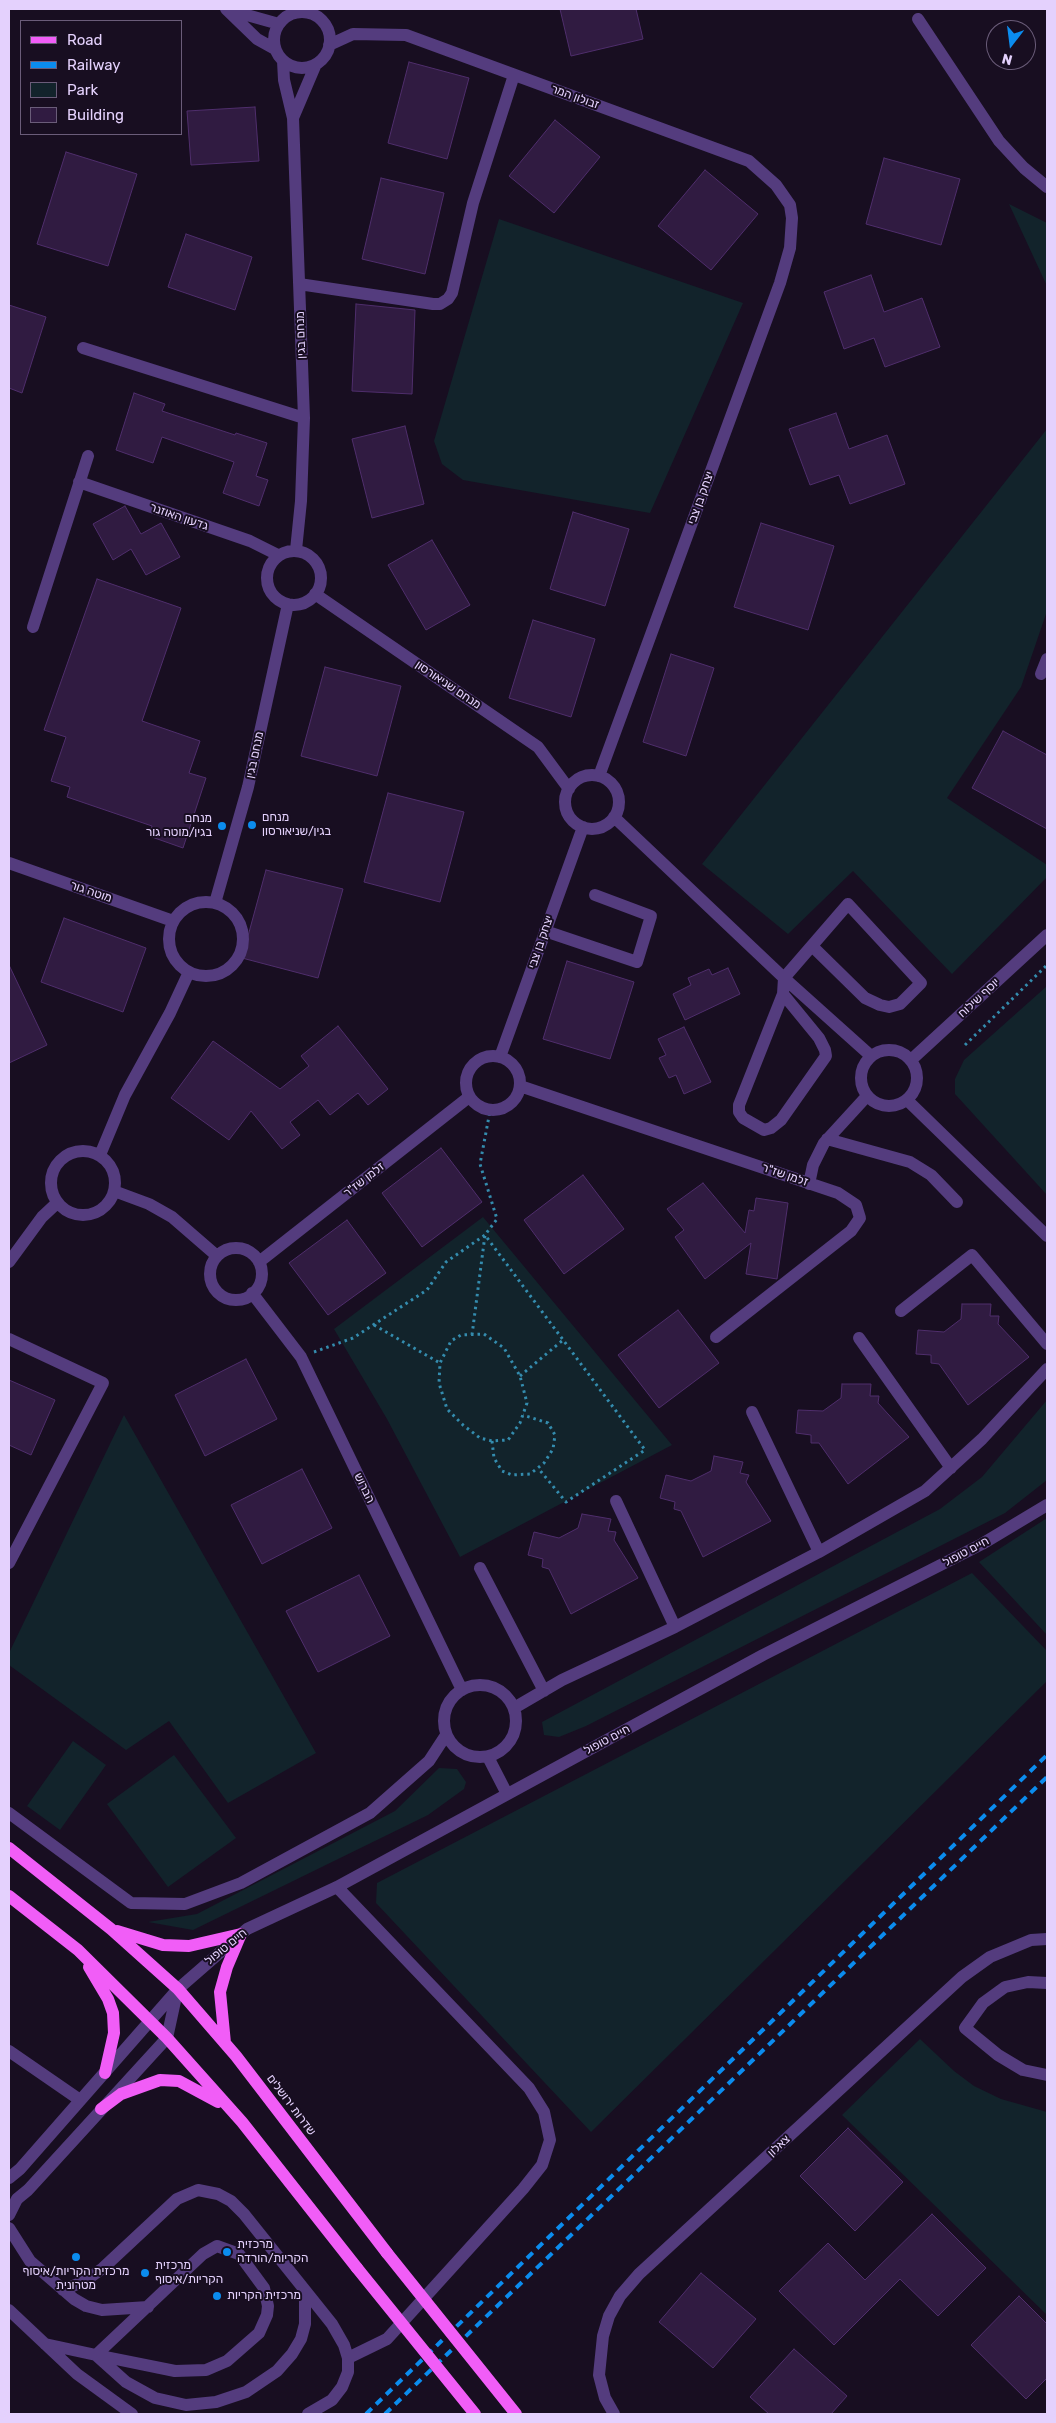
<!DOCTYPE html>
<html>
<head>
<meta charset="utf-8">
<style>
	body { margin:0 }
	#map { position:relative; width:1056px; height:2423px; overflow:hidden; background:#180e21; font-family:Rubik,sans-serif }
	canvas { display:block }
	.frame { position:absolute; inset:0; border:10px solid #e4d1fd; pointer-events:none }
	.legend { position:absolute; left:20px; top:20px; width:162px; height:115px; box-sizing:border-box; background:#180e21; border:1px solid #6a5c79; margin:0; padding:6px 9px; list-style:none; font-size:15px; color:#e4d1fd }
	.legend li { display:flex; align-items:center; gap:10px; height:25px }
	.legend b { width:25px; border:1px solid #6a5c79 }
	.north { position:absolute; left:986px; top:20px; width:50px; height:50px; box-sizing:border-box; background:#180e21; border:1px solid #6a5c79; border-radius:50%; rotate:195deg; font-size:14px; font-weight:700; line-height:20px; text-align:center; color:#e4d1fd }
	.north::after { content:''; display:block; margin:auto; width:18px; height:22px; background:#0b8cee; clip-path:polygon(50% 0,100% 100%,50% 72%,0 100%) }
</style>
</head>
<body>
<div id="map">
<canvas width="1056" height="2423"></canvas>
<div class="frame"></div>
<ul class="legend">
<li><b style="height:6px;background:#f15df7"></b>Road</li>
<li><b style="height:6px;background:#0b8cee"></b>Railway</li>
<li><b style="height:14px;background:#12232b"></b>Park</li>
<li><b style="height:14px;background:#301b41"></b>Building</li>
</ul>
<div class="north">N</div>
</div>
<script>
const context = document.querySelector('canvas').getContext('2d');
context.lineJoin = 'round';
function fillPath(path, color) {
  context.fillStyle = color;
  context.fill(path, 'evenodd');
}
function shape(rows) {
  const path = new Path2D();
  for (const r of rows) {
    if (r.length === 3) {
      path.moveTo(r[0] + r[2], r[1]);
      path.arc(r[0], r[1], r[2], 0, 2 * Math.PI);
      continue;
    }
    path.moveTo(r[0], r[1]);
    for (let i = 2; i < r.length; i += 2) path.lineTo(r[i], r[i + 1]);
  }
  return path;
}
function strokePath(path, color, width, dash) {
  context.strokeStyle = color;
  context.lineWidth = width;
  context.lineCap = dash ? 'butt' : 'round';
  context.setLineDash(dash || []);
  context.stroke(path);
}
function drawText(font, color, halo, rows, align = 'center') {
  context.font = font + ' Rubik,"Noto Sans Hebrew",sans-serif';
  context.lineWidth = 4;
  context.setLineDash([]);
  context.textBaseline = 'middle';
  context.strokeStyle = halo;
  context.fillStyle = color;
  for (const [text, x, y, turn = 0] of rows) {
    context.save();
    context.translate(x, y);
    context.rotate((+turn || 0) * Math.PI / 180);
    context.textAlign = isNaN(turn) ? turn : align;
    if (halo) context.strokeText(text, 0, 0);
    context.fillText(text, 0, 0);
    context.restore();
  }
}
const green = shape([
	[1009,204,1047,223,1047,286],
	[499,219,743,303,650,513,463,480,442,464,434,441],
	[1047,429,1047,611,1021,687,947,798,1047,865,1047,877,952,974,853,871,788,934,702,864],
	[1047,986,1047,1195,955,1094,955,1079,964,1060],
	[483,1217,672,1445,460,1557,387,1419,334,1329],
	[1047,1400,1047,1480,1005,1513,586,1726,559,1737,544,1735,542,1722,940,1509,982,1477],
	[124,1415,316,1753,228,1803,169,1721,126,1750,9,1665,9,1653],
	[1047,1518,1047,1635,979,1562],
	[972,1573,1047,1651,1047,1681,591,2132,376,1903,377,1883],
	[73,1741,106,1765,60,1830,27,1806],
	[174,1755,236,1838,168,1887,107,1804],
	[439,1768,457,1769,466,1782,464,1789,428,1815,193,1930,148,1922,197,1914,395,1811],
	[920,2039,954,2071,974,2086,1001,2099,1047,2112,1047,2315,842,2115]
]);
const building = shape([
	[560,9,636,9,643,39,571,56,560,9],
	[409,62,469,78,447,159,388,143,409,62],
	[255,107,259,161,191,165,187,111,255,107],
	[555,120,600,157,554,213,509,176,555,120],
	[66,152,137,174,108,266,37,244,66,152],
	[884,158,960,179,941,245,866,224,884,158],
	[705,170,758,214,711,270,658,226,705,170],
	[381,178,444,193,425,274,362,259,381,178],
	[186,234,252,257,235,310,168,287,186,234],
	[871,275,884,312,922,298,940,347,885,367,874,338,844,349,824,292,871,275],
	[356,304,415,310,412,394,352,391,356,304],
	[9,305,46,317,22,393,9,388,9,305],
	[134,393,165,404,162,411,235,435,236,433,267,443,256,476,268,480,259,506,223,493,234,462,162,437,153,463,116,450,134,393],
	[836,413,849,449,887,435,905,484,850,504,839,475,810,485,789,429,836,413],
	[405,426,424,504,372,518,352,439,405,426],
	[125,506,141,534,161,523,180,557,146,575,131,549,113,560,93,524,125,506],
	[573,512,629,529,605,606,550,589,573,512],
	[761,523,834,546,808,630,734,607,761,523],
	[432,540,470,605,426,630,388,565,432,540],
	[97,579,181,608,142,721,200,741,189,773,206,778,183,848,149,836,152,826,67,797,70,787,51,781,66,737,44,730,97,579],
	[533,620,595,639,571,717,509,698,533,620],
	[671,654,714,668,686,756,643,742,671,654],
	[325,667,401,686,377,776,301,756,325,667],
	[1003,731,1047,755,1047,829,972,788,1003,731],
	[388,793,464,812,440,902,364,882,388,793],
	[266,870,343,889,318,978,242,958,266,870],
	[64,918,146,948,123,1012,41,982,64,918],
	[567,961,634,982,610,1059,543,1039,567,961],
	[9,965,47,1045,9,1063,9,965],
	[728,968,740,994,685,1020,673,994,691,985,688,978,709,969,712,975,728,968],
	[338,1026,388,1089,368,1105,358,1093,330,1115,318,1100,290,1122,300,1135,282,1149,251,1111,229,1140,171,1098,213,1041,280,1089,309,1066,301,1056,338,1026],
	[684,1027,711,1082,684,1094,676,1075,669,1078,659,1058,666,1055,658,1039,684,1027],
	[441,1148,482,1202,422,1247,382,1193,441,1148],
	[583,1175,624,1229,564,1274,524,1220,583,1175],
	[703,1183,745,1233,749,1210,754,1211,756,1198,788,1203,777,1279,746,1274,751,1243,705,1279,675,1237,684,1230,667,1209,703,1183],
	[347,1220,386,1273,328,1315,289,1263,347,1220],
	[962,1304,991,1304,990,1316,999,1316,998,1324,1029,1357,968,1405,939,1364,931,1363,931,1355,916,1354,918,1330,944,1332,961,1319,962,1304],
	[678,1310,719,1363,659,1408,618,1355,678,1310],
	[246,1359,277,1419,205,1456,175,1395,246,1359],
	[9,1380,55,1400,31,1455,9,1445,9,1380],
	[842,1384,871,1384,870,1396,879,1396,878,1403,909,1437,848,1484,819,1443,811,1443,811,1435,796,1433,798,1410,823,1411,841,1398,842,1384],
	[714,1456,743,1462,740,1473,749,1475,746,1482,771,1521,703,1557,681,1511,674,1509,675,1502,660,1498,666,1475,691,1481,711,1471,714,1456],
	[302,1469,332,1528,262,1564,231,1505,302,1469],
	[582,1514,611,1519,608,1531,616,1532,614,1540,638,1578,571,1614,549,1569,542,1567,543,1559,528,1555,534,1532,559,1538,578,1528,582,1514],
	[359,1575,390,1636,318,1672,286,1611,359,1575],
	[848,2128,903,2182,855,2231,800,2176,848,2128],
	[932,2214,986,2268,938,2316,900,2279,834,2345,779,2291,828,2243,865,2280,932,2214],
	[701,2273,756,2319,713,2368,659,2322,701,2273],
	[1019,2296,1047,2324,1047,2378,1026,2399,971,2345,1019,2296],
	[794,2349,847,2396,831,2414,769,2414,750,2397,794,2349]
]);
const path = shape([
	[965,1045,1047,965],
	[374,1325,440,1363],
	[484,1334,504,1348,520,1376,527,1403,520,1423,508,1440,492,1441,480,1438,463,1425,447,1409,439,1383,440,1363,451,1341,461,1335,484,1334],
	[472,1335,485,1235,497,1219,480,1164,490,1111],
	[314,1352,353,1338,427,1290,446,1262,485,1235,645,1450,566,1502,538,1468],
	[520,1376,563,1340],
	[492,1441,494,1458,502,1471,512,1475,530,1474,544,1463,553,1449,555,1435,548,1423,523,1415]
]);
const minor = shape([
	[226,9,257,39,275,49],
	[229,10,279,24],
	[302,40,28],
	[918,19,999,141,1024,168,1047,187],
	[329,45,353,34,406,35,749,161,776,185,790,205,792,218,790,248,780,283,599,776],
	[283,61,284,80,293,118,304,418,301,501,296,550],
	[293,118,316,64],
	[299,284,433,304,440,304,448,299,452,293,473,203,514,75],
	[83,348,304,418],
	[79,482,250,541,278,555],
	[294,578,27],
	[315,594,538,747,569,789],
	[33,627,88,456],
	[1041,674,1047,659],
	[592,802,27],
	[614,817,784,978,871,1056],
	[9,863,173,921],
	[206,939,37],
	[215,903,248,787,288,604],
	[545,931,637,962,651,916,595,895],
	[783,994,819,1038,825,1050,826,1056,781,1120,771,1128,764,1130,743,1118,739,1112,739,1105,783,994,784,978,848,904,921,983,900,1004,889,1007,880,1005,865,998,812,946],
	[889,1078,28],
	[493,1083,27],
	[500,1057,583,827],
	[911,1060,1047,935],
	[520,1086,838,1193,856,1205,860,1218,851,1231,716,1337],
	[907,1100,1047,1236],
	[827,1139,910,1162,931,1175,957,1202],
	[83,1183,32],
	[100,1155,125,1095,170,1013,189,972],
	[809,1184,813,1165,824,1143,867,1096],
	[114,1191,149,1204,172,1217,217,1256],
	[236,1274,26],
	[9,1262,42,1217,57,1203],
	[259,1262,469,1097],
	[252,1293,301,1357,462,1690],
	[901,1311,972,1255,1047,1344],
	[859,1338,951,1468],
	[9,1339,103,1383,9,1563],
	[752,1412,819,1552],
	[616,1501,675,1627],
	[480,1568,544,1691],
	[480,1721,36],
	[514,1708,562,1680,675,1627,819,1552,925,1491,982,1439,1047,1369],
	[488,1757,507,1794],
	[9,1813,131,1903,185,1904,241,1883,370,1813,429,1761,446,1735],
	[337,1887,529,2088,544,2112,550,2140,542,2165,523,2189,387,2339,348,2358],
	[1047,1983,1028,1982,1005,1987,983,2003,965,2028,998,2055,1023,2070,1047,2075],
	[9,2051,80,2100],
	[9,2178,20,2169,178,1989,247,1929,337,1887,763,1655,982,1544,1047,1505],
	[9,2215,17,2199,28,2190,167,2038,177,1992],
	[9,2228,30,2261,74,2299,86,2306,102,2310,148,2307],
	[63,2290,85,2281,103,2268,177,2199,198,2190,218,2194,231,2201,244,2214,332,2324,344,2345,348,2358,348,2372,342,2387,332,2400,308,2414],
	[9,2310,77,2374,132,2414],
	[45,2344,96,2355,175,2371,206,2370,227,2361,259,2333,267,2315,268,2306,264,2288,239,2254,217,2246,203,2254,96,2355],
	[97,2356,126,2382,155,2398,186,2405,216,2402,246,2392,277,2371,292,2354,301,2339,305,2324,305,2291],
	[614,2414,605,2398,599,2375,603,2336,609,2316,620,2296,639,2274,962,1977,990,1957,1031,1940,1047,1939]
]);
const major = shape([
	[9,1848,111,1929,178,1989,236,2056,387,2253],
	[9,1896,78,1950,167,2038,242,2122,357,2268],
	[117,1931,163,1945,189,1946,241,1934],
	[89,1967,108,1999,113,2013,114,2033,105,2073],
	[225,2043,220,1992,227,1967,241,1934],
	[101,2109,121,2094,160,2080,179,2081,218,2102]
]);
const rail = shape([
	[366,2414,1047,1755],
	[385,2414,1047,1777]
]);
const majorBridge = shape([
	[387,2253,516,2414],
	[357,2268,475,2414]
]);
const markers = [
	[252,825,5,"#0b8cee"],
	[222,826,5,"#0b8cee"],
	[227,2252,5,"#0b8cee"],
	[76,2257,5,"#0b8cee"],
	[145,2273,5,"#0b8cee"],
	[217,2296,5,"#0b8cee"]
];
const streetNames = [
	["זבולון המר",575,97,20],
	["מנחם בגין",301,335,-92],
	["יצחק בן צבי",701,498,-70],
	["גדעון האוזנר",179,517,19],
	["מנחם שניאורסון",448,685,34],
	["מנחם בגין",255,755,-78],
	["מוטה גור",91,892,19],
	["יצחק בן צבי",541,942,-71],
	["יוסף שילוח",979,998,-43],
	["זלמן שז\"ר",785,1175,19],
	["זלמן שז\"ר",364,1180,-38],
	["הברוש",364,1488,64],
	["חיים טופול",966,1552,-28],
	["חיים טופול",607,1740,-28],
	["חיים טופול",226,1947,-39],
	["שדרות ירושלים",291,2105,53],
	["צאלון",779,2146,-43]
];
const poiNames = [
	["מנחם",262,818],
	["בגין/שניאורסון",262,832],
	["מנחם",212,819,"right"],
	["בגין/מוטה גור",212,833,"right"],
	["מרכזית",237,2245],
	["הקריות/הורדה",237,2259],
	["מרכזית",155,2266],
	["הקריות/איסוף",155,2280],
	["מרכזית הקריות/איסוף",76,2272,"center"],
	["מטרונית",76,2286,"center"],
	["מרכזית הקריות",227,2296]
];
fillPath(green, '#12232b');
fillPath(building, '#301b41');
strokePath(building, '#4f2e6c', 1);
strokePath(path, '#348cae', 3, [2.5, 4]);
strokePath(minor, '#543c7e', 12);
strokePath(major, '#f15df7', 12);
strokePath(rail, '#0b8cee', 4, [8, 6]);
strokePath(majorBridge, '#f15df7', 12);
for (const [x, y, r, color] of markers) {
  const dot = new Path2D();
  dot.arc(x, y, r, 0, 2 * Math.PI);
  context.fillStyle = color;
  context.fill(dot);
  strokePath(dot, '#180e21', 2);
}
drawText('12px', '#e4d1fd', '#180e21', streetNames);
drawText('12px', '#e4d1fd', '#180e21', poiNames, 'left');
</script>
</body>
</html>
